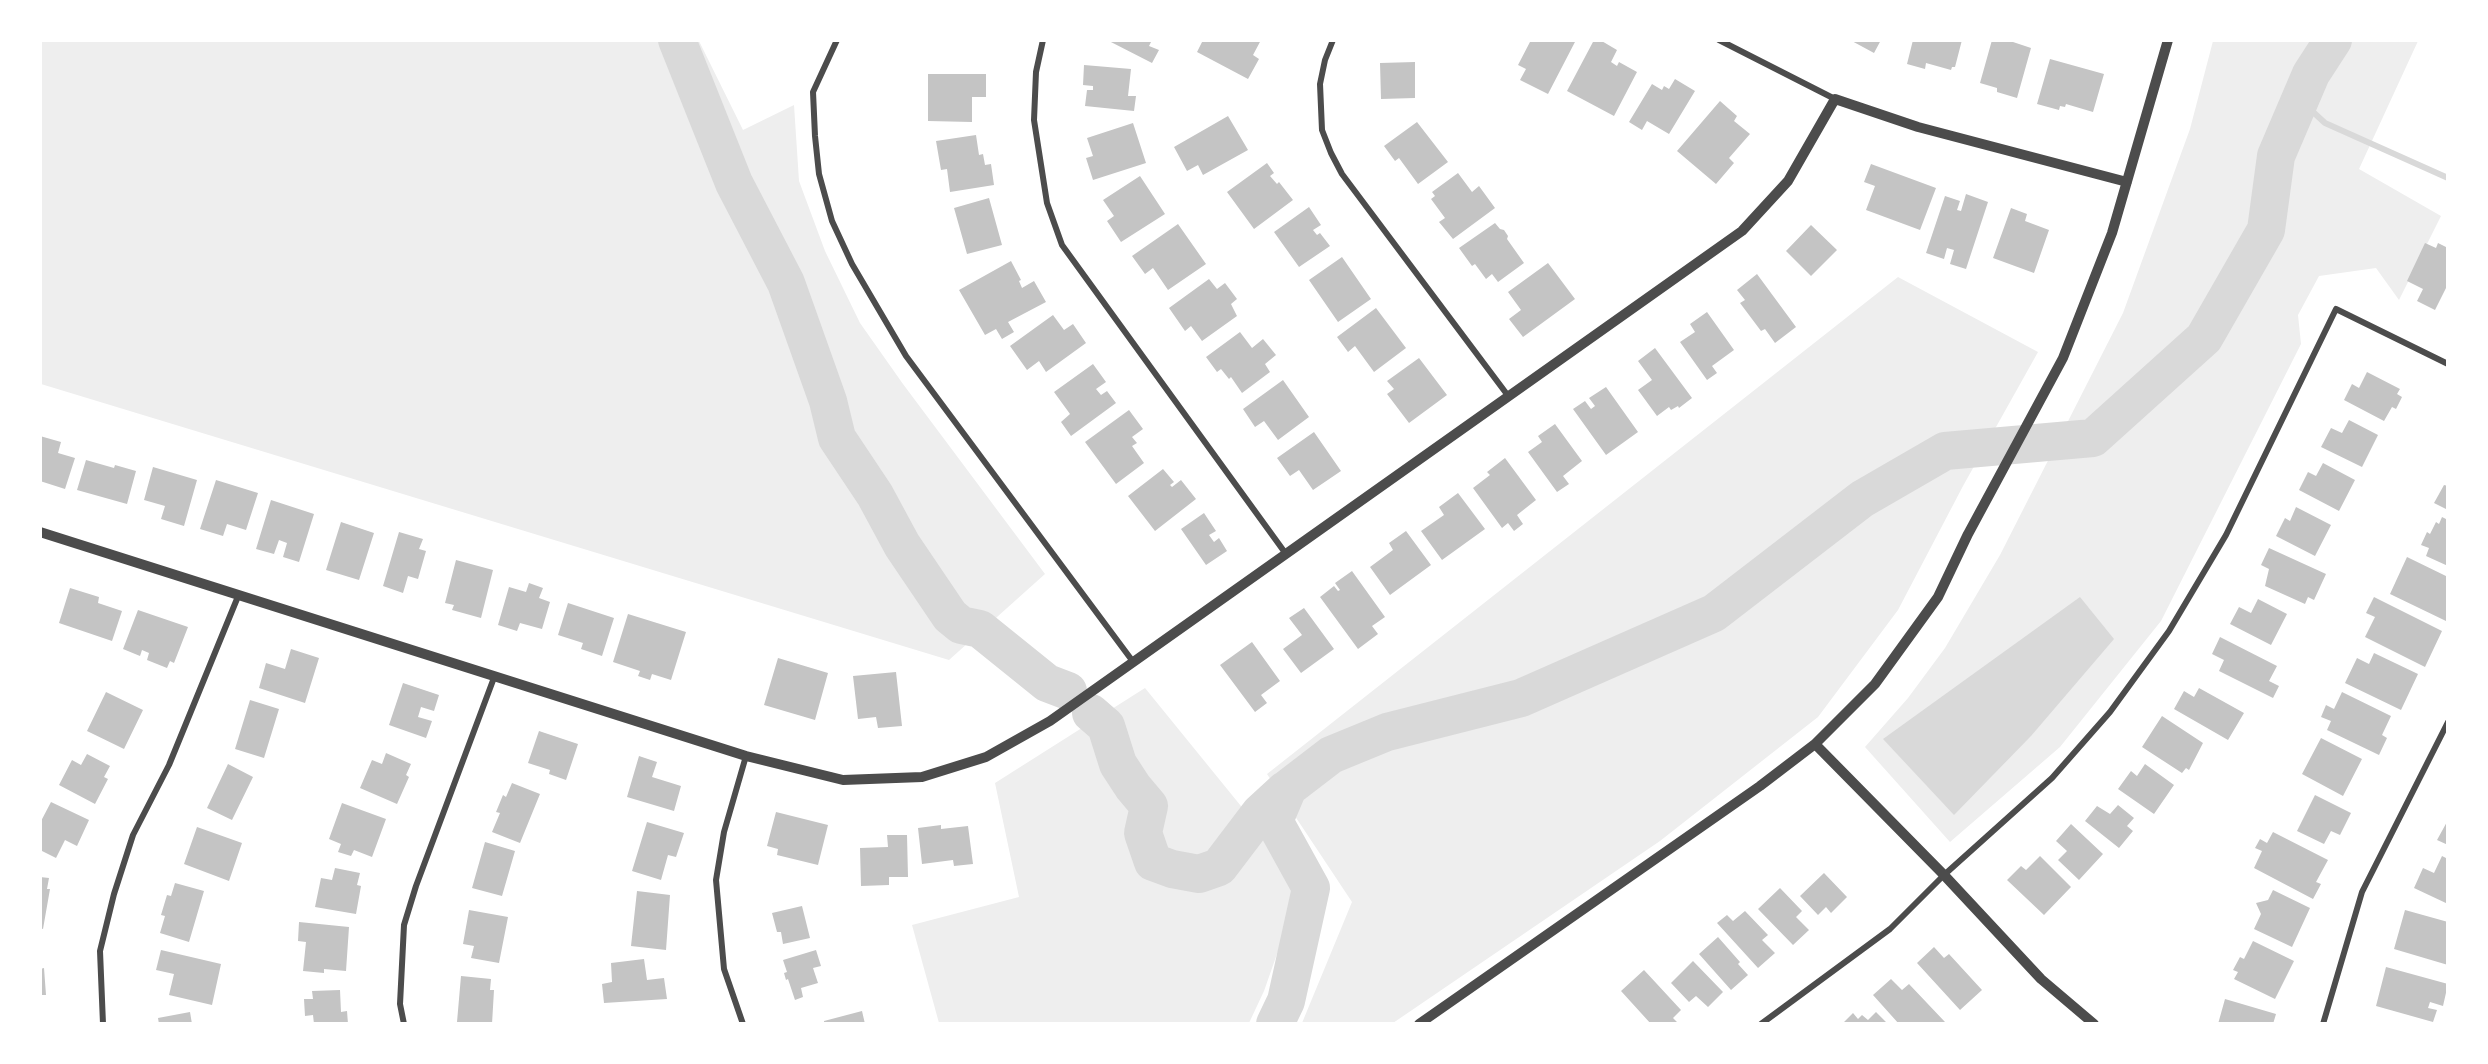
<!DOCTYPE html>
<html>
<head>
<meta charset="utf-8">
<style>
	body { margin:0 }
	#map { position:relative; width:2488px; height:1064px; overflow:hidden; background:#fff; font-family:Spectral,serif }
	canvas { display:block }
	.frame { position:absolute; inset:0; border:42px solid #fff; pointer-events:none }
</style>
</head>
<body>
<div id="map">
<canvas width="2488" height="1064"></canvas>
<div class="frame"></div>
</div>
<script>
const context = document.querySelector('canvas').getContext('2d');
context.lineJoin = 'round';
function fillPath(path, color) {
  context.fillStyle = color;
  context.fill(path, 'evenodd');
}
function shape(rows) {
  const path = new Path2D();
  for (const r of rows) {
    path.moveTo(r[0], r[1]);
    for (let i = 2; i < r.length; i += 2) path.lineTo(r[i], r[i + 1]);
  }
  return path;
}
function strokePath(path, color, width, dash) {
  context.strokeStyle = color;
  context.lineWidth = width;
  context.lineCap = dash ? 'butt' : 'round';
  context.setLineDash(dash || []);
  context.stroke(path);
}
const green = shape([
	[40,41,699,41,743,130,794,105,799,181,825,251,860,323,903,384,1045,574,949,660,41,384],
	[2213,41,2418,41,2359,169,2441,216,2399,300,2376,268,2319,276,2298,315,2301,344,2161,621,2060,747,1950,842,1865,747,1908,698,1945,648,2000,555,2123,313,2190,129],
	[1898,277,2038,352,1963,486,1898,610,1818,717,1660,841,1393,1023,1302,1023,1352,902,1267,774],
	[1145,688,1297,875,1291,914,1264,991,1249,1023,939,1023,912,925,1019,897,995,783]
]);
const water = shape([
	[2080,597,2114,639,2031,736,1954,815,1883,739]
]);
const stream = shape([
	[2300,100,2325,123,2448,178]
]);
const river = shape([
	[677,40,734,183,786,283,828,401,837,438,875,495,902,545,950,616,961,625,980,629,1047,683,1068,691],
	[1091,713,1106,726,1118,764,1133,787,1149,806,1143,833,1153,862,1172,869,1199,874,1219,867,1260,813,1285,790],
	[1275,1024,1286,1001,1311,888,1274,821,1288,788,1331,755,1387,732,1521,698,1714,613,1862,499,1945,451,2093,438,2204,338,2266,230,2276,156,2311,74,2333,40]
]);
const building = shape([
	[1107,40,1152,40,1149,46,1159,50,1152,63],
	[1203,40,1261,40,1253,55,1259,59,1248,79,1197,52],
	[1531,40,1576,40,1548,94,1520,80,1526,69,1518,65],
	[1594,40,1600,40,1617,50,1611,62,1617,66,1619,62,1637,72,1614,116,1567,91],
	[1850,40,1881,40,1874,53],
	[1913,40,1962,40,1955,67,1952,67,1951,70,1926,63,1925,69,1907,64],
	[1992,40,2007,40,2031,48,2017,98,1997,92,1997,88,1980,83],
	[2050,59,2104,74,2093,112,2066,104,2065,107,2060,106,2059,110,2037,104],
	[1415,62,1415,98,1381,99,1380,63],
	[1084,65,1131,69,1128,96,1136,96,1134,111,1085,106,1087,90,1093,90,1093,86,1083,85],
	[928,74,986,74,986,97,972,97,972,122,928,121],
	[1675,79,1695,91,1669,134,1647,121,1642,130,1629,122,1652,84,1662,90,1664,86,1669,89],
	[1720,101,1737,116,1734,121,1750,134,1729,158,1734,163,1716,184,1677,151],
	[1228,116,1248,150,1203,175,1198,165,1187,171,1174,147],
	[1417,122,1448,162,1418,184,1399,158,1395,161,1384,146],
	[1133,123,1146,163,1093,180,1086,158,1093,156,1087,138],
	[976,135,979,155,983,154,985,165,991,164,994,185,950,192,947,169,941,170,936,141],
	[1267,163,1274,173,1270,176,1277,184,1279,182,1293,200,1254,229,1227,192],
	[1871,164,1936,188,1920,230,1866,210,1875,186,1864,182],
	[1458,173,1472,192,1479,186,1495,208,1453,239,1439,222,1445,218,1431,199,1435,196,1432,192],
	[1140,176,1165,214,1121,242,1107,221,1114,216,1103,200],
	[1966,194,1988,202,1966,269,1950,264,1954,250,1947,248,1944,259,1926,253,1945,196,1960,201,1957,210,1961,211],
	[989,198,1002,245,967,254,954,208],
	[1309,207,1321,225,1313,230,1317,235,1320,233,1330,246,1299,267,1274,232],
	[2011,208,2027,214,2025,221,2049,230,2034,273,1993,258],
	[1495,223,1500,229,1504,230,1508,236,1507,239,1524,263,1498,282,1492,274,1486,279,1475,264,1472,266,1459,248],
	[1178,224,1206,264,1168,290,1153,268,1145,274,1132,256],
	[1811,225,1837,250,1811,276,1786,251],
	[2425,243,2436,248,2438,243,2448,248,2448,284,2435,310,2417,301,2423,289,2407,281],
	[1342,257,1371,299,1338,322,1309,280],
	[1011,261,1021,280,1019,281,1022,288,1034,281,1046,302,1008,322,1014,332,1002,339,996,329,985,335,959,290],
	[1548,263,1575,299,1523,337,1509,319,1521,310,1508,292],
	[1757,274,1796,327,1775,343,1765,329,1761,331,1740,303,1745,300,1737,290],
	[1209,279,1217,289,1225,283,1237,299,1231,304,1237,316,1202,341,1191,326,1185,331,1169,308],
	[1376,308,1406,348,1374,372,1355,346,1348,352,1337,337],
	[1707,312,1734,350,1712,366,1717,373,1707,380,1680,342,1695,332,1690,324],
	[1053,315,1064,330,1073,324,1086,343,1046,372,1039,361,1027,370,1010,346],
	[1240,332,1252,348,1263,339,1276,355,1265,364,1270,372,1242,393,1231,377,1229,379,1221,369,1217,372,1206,357],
	[1655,348,1692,398,1679,408,1678,406,1671,410,1669,407,1657,416,1638,390,1652,380,1638,361],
	[1419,358,1447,395,1409,423,1387,394,1394,389,1387,381],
	[1093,364,1106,382,1096,389,1101,395,1107,391,1116,403,1071,436,1061,422,1070,414,1054,392],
	[2367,372,2400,389,2397,394,2402,397,2396,409,2392,407,2384,421,2344,400,2352,384,2359,388],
	[1283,380,1309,417,1278,440,1264,421,1255,427,1243,409],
	[1606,387,1638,432,1606,455,1573,409,1585,401,1591,409,1595,406,1589,398],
	[1129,410,1143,429,1132,437,1137,443,1132,446,1144,463,1116,484,1085,442],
	[2349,420,2378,435,2362,467,2321,447,2331,428,2342,433],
	[1555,424,1582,461,1563,476,1569,484,1557,492,1528,452,1542,442,1538,436],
	[1314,432,1341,471,1313,490,1299,470,1290,476,1277,458],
	[40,436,61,442,58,453,75,458,65,489,40,481],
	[1505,458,1536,500,1517,515,1523,524,1514,531,1508,523,1502,528,1473,488,1490,475,1487,472],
	[86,460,114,468,115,465,136,471,127,504,77,490],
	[2323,463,2355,480,2339,511,2299,490,2308,472,2316,476],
	[153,467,197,480,184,526,161,519,165,506,144,500],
	[1163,469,1174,482,1170,485,1172,487,1181,480,1196,499,1155,531,1128,496],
	[216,480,258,493,246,530,227,524,223,536,200,529],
	[2444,485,2448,486,2448,510,2434,503],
	[1458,493,1485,529,1442,560,1421,531,1444,515,1439,507],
	[271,500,314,514,299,562,283,557,287,543,279,540,274,554,256,549],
	[2296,507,2331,525,2315,556,2276,536,2285,518,2290,521],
	[1204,513,1216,531,1209,535,1214,542,1219,538,1227,551,1206,565,1181,529],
	[2442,517,2448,520,2448,566,2426,556,2429,548,2421,545,2427,532,2430,534,2436,522,2439,524],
	[341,522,374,533,359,580,326,570],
	[1406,531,1431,565,1390,595,1370,567,1393,550,1389,543],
	[399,532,423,539,419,549,426,551,418,579,408,576,403,593,383,586],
	[2269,548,2326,574,2314,600,2308,597,2305,604,2265,586,2269,569,2261,565],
	[2407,557,2448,577,2446,621,2390,594],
	[456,560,493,570,481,618,452,610,454,605,445,603],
	[1352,571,1385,617,1372,626,1378,634,1358,649,1320,597,1334,586,1338,591,1340,590,1335,583],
	[529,583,543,588,539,598,550,602,542,629,520,623,517,631,498,625,509,587,526,592],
	[70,588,99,597,98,603,122,611,112,641,59,623],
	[2374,597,2442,631,2425,667,2365,637,2375,617,2366,613],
	[2258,599,2287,614,2271,645,2230,624,2239,607,2251,613],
	[568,603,614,618,602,656,581,649,583,643,558,635],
	[1304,608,1334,649,1301,673,1283,649,1302,635,1289,618],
	[138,610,188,627,174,663,170,661,167,668,147,660,149,653,142,650,140,656,123,649],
	[628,614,686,632,671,680,652,674,650,680,638,676,640,671,613,662],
	[2220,637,2277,666,2269,681,2279,686,2273,698,2219,671,2224,660,2212,654],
	[1252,642,1280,681,1261,695,1267,703,1255,712,1220,665],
	[291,649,319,658,305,703,259,688,266,663,285,669],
	[2374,653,2418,674,2401,710,2345,683,2357,658,2369,664],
	[778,658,828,673,815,720,764,705],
	[896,672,902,726,878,728,876,717,858,719,853,676],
	[403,683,439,695,434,711,421,707,418,717,432,721,426,738,389,725],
	[2199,688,2244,713,2228,740,2174,709,2184,691,2194,697],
	[106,692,143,710,124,749,87,731],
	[2342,692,2391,716,2382,735,2387,738,2379,755,2327,730,2331,721,2321,717,2326,705,2334,709],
	[250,700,279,709,264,758,235,749],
	[2162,716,2203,743,2189,770,2186,768,2182,773,2142,747],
	[539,731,578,744,566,780,549,774,550,770,528,763],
	[2321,738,2362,759,2343,796,2302,774],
	[386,753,411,764,406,775,409,777,397,804,360,788,372,760,382,764],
	[87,754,110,766,104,777,108,779,95,804,59,785,72,760,81,765],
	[639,756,657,762,652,777,681,786,674,811,627,797],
	[228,764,253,777,232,820,207,808],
	[2145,764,2174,785,2154,814,2118,789,2131,771,2137,776],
	[512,783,540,794,520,843,492,832,500,813,496,812,503,795,506,797],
	[2315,795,2351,813,2340,835,2331,831,2324,844,2297,831],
	[51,802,89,820,77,846,65,840,56,858,40,850,40,823],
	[342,803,386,819,372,857,354,850,351,856,338,852,341,844,329,839],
	[2118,805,2134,818,2127,826,2133,831,2119,848,2085,821,2097,806,2110,814],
	[776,812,828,825,818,865,777,855,778,849,767,846],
	[2448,820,2448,845,2437,840],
	[647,822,684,833,676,857,668,855,661,880,632,871],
	[2071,824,2103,854,2079,880,2058,860,2067,851,2056,841],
	[941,825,941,829,968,826,973,864,954,866,953,860,922,864,918,828],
	[197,827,242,843,229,881,184,864],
	[2273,832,2328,860,2316,882,2321,884,2313,899,2254,868,2262,851,2255,848,2260,839,2267,843],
	[887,835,907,835,908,877,889,877,889,885,861,886,860,848,888,847],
	[485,842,515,851,502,896,472,888],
	[2040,856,2071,887,2044,915,2007,880,2021,866,2026,870],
	[2442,856,2448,859,2448,904,2414,888,2423,868,2434,873],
	[335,868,360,873,357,885,361,886,356,914,315,907,321,878,332,880],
	[1824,873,1847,897,1831,913,1826,907,1818,915,1800,896],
	[40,877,49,878,47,889,50,889,43,929,40,928],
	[175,883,204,891,189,942,160,933,165,916,161,915,167,895,171,896],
	[1780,888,1802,911,1796,917,1809,930,1793,945,1758,909],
	[2273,890,2310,908,2292,947,2254,929,2261,914,2256,903,2268,900],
	[637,891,670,895,666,950,631,946],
	[802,906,810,938,783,944,781,932,777,932,772,913],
	[469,910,508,917,499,963,471,958,474,946,463,944],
	[2405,910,2448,922,2448,965,2394,949],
	[1745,911,1768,935,1762,940,1775,953,1758,968,1717,923,1727,915,1733,921],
	[299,922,349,927,346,971,324,969,324,973,303,971,306,942,298,941],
	[1718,937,1740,962,1738,964,1748,975,1731,990,1699,954],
	[2253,941,2294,961,2275,999,2234,979,2238,972,2233,970,2240,957,2244,959],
	[1934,947,1944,958,1949,954,1982,990,1960,1010,1917,963],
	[161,950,221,964,212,1005,169,995,174,974,156,970],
	[816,950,821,966,813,968,818,983,801,988,803,997,795,1000,788,979,786,980,784,973,787,972,783,960],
	[644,959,647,980,664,978,667,999,604,1003,602,984,612,982,611,963],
	[1693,961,1723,992,1708,1007,1696,996,1689,1002,1671,983],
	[2386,967,2448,984,2443,1006,2430,1002,2428,1008,2437,1010,2433,1022,2376,1006],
	[44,968,46,995,40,995,40,969],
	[1644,970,1681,1010,1673,1018,1679,1024,1651,1024,1621,991],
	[461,976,491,979,490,990,494,990,492,1024,457,1022],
	[1891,979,1902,990,1909,984,1945,1022,1899,1024,1873,995],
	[340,990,341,1012,347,1011,348,1024,314,1024,313,1015,305,1016,304,999,313,999,312,991],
	[2225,999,2276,1014,2273,1024,2218,1024],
	[862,1011,865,1024,824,1024,824,1021],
	[190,1012,192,1024,159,1024,158,1018],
	[1876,1012,1888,1024,1842,1024,1853,1013,1858,1019,1862,1015,1868,1020]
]);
const minor = shape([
	[837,40,813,92,815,136,819,174,832,221,852,264,906,356,1134,663],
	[1043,40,1036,72,1034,120,1047,203,1062,245,1286,554],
	[1333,40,1325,60,1320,84,1322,130,1331,153,1342,174,1509,397],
	[1719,40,1835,99],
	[103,1024,100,951,114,894,133,835,169,765,239,594],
	[404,1024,400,1004,404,925,416,886,495,675],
	[743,1024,724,969,716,880,724,832,746,756],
	[1761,1024,1890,929,1944,875,2052,778,2110,712,2169,631,2226,535,2336,309,2448,364],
	[2323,1024,2362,892,2448,722]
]);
const tertiary = shape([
	[40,532,746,756,843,780,922,777,986,757,1050,721,1742,231,1788,181,1835,99,1918,127,2127,182],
	[1815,744,1944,875,2041,979,2094,1024],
	[1419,1024,1760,786,1815,744,1875,684,1938,597,1968,534,2063,358,2112,233,2168,40]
]);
fillPath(green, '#eee');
fillPath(water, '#d9d9d9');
strokePath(stream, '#d9d9d9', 6);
strokePath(river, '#d9d9d9', 38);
fillPath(building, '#c4c4c4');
strokePath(minor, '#4c4c4c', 6);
strokePath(tertiary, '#4c4c4c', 10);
</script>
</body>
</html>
